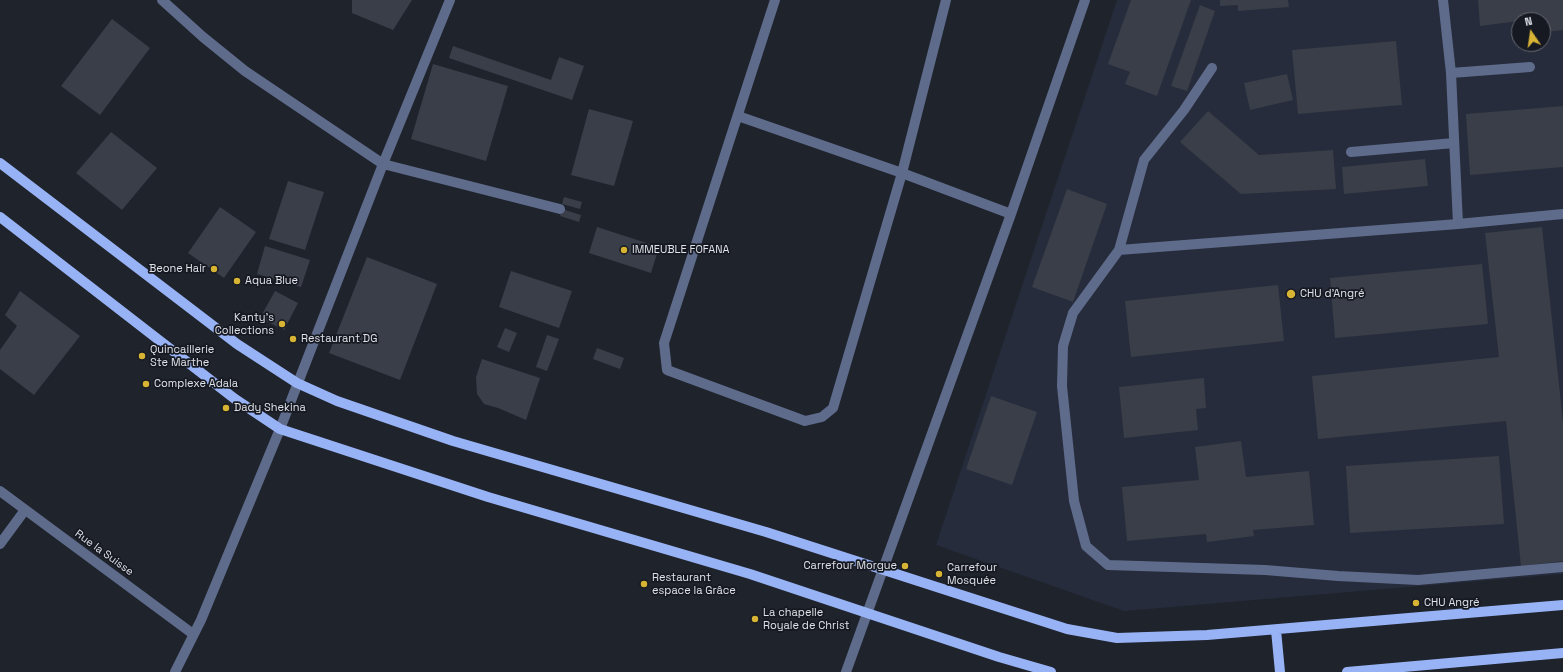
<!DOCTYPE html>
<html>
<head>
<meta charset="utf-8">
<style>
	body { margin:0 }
	#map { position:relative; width:1563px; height:672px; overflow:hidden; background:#1f232c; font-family:"Space Grotesk",sans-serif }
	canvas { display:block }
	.north { position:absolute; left:1511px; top:12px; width:40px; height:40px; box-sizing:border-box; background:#161922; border:1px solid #666971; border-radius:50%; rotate:347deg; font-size:11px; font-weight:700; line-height:16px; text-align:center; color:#dfe2e8 }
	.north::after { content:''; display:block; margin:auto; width:14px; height:18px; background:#d8b434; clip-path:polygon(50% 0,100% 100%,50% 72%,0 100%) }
</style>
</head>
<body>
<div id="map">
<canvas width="1563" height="672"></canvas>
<div class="north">N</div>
</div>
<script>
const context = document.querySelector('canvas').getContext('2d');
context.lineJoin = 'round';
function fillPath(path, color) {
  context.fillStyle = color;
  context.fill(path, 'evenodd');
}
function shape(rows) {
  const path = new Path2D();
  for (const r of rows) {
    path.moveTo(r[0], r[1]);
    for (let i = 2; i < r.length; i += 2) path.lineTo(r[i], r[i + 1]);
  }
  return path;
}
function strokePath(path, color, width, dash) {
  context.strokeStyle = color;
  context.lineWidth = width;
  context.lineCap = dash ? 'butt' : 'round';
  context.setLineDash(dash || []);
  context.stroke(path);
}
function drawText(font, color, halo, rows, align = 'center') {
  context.font = font + ' "Space Grotesk",sans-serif';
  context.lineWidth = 3.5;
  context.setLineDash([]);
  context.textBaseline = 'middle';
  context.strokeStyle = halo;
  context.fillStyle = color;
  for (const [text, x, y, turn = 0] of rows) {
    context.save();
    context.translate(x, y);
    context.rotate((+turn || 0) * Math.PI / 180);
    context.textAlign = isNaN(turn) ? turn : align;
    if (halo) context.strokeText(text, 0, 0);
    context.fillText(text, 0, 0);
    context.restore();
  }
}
const built = shape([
	[1117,0,1563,0,1563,574,1124,611,936,545],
	[1519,20,1543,20,1543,44,1519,44]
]);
const building = shape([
	[352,0,412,0,393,30,352,13],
	[1131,0,1191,0,1157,96,1125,84,1130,72,1108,64],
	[1220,0,1288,0,1289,7,1238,11,1238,5,1220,6],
	[1478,0,1563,0,1563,30,1546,32,1544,19,1519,20,1519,21,1480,26],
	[1200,5,1215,11,1187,91,1171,86],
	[112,19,150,48,100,115,61,86],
	[1396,41,1402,105,1298,114,1292,50],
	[453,46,551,80,559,57,584,66,572,100,449,58],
	[433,64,508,86,486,161,411,139],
	[1287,74,1293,100,1250,110,1244,83],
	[1563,106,1563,167,1470,175,1466,114],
	[589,109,633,121,614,186,571,175],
	[1208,111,1259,155,1333,150,1336,189,1241,194,1180,142],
	[111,132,157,168,122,210,76,173],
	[1425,159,1428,186,1344,194,1342,167],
	[288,181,324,192,305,250,269,239],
	[1067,189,1107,204,1073,302,1032,287],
	[564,197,582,202,580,209,562,204],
	[220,207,256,232,224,278,188,253],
	[562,209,581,215,579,222,560,216],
	[597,227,659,247,651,273,589,253],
	[1542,227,1563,422,1563,561,1521,566,1506,421,1318,439,1312,376,1499,357,1485,233],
	[265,246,310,260,301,287,257,274],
	[367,257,437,284,400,380,329,353],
	[1482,264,1488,324,1335,338,1330,278],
	[511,271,572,291,559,328,499,307],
	[1278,285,1284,341,1131,357,1125,301],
	[20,291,80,336,34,395,0,369,0,350,17,326,5,315],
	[275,291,298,303,284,330,260,318],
	[505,328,517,333,509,352,497,347],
	[547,335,559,339,547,371,536,367],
	[597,348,624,358,620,369,593,359],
	[482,359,540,378,526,420,498,408,484,404,477,394,476,377],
	[1204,378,1206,408,1196,409,1198,430,1124,438,1119,387],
	[991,396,1037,412,1012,485,966,469],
	[1241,441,1246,477,1309,471,1314,525,1253,530,1254,536,1207,542,1206,534,1127,541,1122,487,1199,480,1195,447],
	[1499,456,1504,524,1350,533,1346,466]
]);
const minor = shape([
	[162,0,203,37,245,71,383,164,560,209],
	[775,0,664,343,667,370,805,421,822,417,833,408,902,173,1011,214],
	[1443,0,1451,73,1458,224],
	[1212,68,1184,110,1144,160,1119,250,1073,313,1063,346,1062,386,1074,501,1086,546,1108,565,1265,570,1338,576,1418,580,1563,567],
	[1451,73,1530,67],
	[738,116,902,173,946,0],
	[1351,152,1454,143],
	[1119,250,1458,224,1563,214],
	[0,491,193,634],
	[0,544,25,510],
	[175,672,201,620,280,429,383,164,450,0],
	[846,672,1011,214,1085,0]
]);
const major = shape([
	[0,163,237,344,297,383,337,401,453,441,766,532,1067,629,1117,638,1207,635,1563,605],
	[0,217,235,399,280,429,488,497,750,574,999,657,1051,672],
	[1276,630,1280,672],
	[1347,672,1563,653]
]);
const markers = [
	[624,250,4,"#d8b434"],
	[214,269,4,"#d8b434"],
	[237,281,4,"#d8b434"],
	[1291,294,5,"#d8b434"],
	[282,324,4,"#d8b434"],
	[293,339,4,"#d8b434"],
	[142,356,4,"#d8b434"],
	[146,384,4,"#d8b434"],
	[226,408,4,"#d8b434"],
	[905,566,4,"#d8b434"],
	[939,574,4,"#d8b434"],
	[644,584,4,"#d8b434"],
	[1416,603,4,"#d8b434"],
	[755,619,4,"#d8b434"]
];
const poiNames = [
	["IMMEUBLE FOFANA",632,250],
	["Beone Hair",206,269,"right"],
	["Aqua Blue",245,281],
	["CHU d'Angré",1300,294],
	["Kanty's",274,318,"right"],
	["Collections",274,331,"right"],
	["Restaurant DG",301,339],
	["Quincaillerie",150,350],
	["Ste Marthe",150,363],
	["Complexe Adala",154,384],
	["Dady Shekina",234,408],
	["Carrefour Morgue",897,566,"right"],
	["Carrefour",947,568],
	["Mosquée",947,581],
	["Restaurant",652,578],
	["espace la Grâce",652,591],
	["CHU Angré",1424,603],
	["La chapelle",763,613],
	["Royale de Christ",763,626]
];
const streetNames = [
	["Rue la Suisse",104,553,36]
];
fillPath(built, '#262c3b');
fillPath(building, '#3a3e48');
strokePath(minor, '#5e6b8b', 10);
strokePath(major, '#98b3f5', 10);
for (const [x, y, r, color] of markers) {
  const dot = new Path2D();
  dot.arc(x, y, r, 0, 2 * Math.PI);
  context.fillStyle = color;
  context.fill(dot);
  strokePath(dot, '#161922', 1.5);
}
drawText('11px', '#dfe2e8', '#161922', poiNames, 'left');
drawText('11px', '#dfe2e8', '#161922', streetNames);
</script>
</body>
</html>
